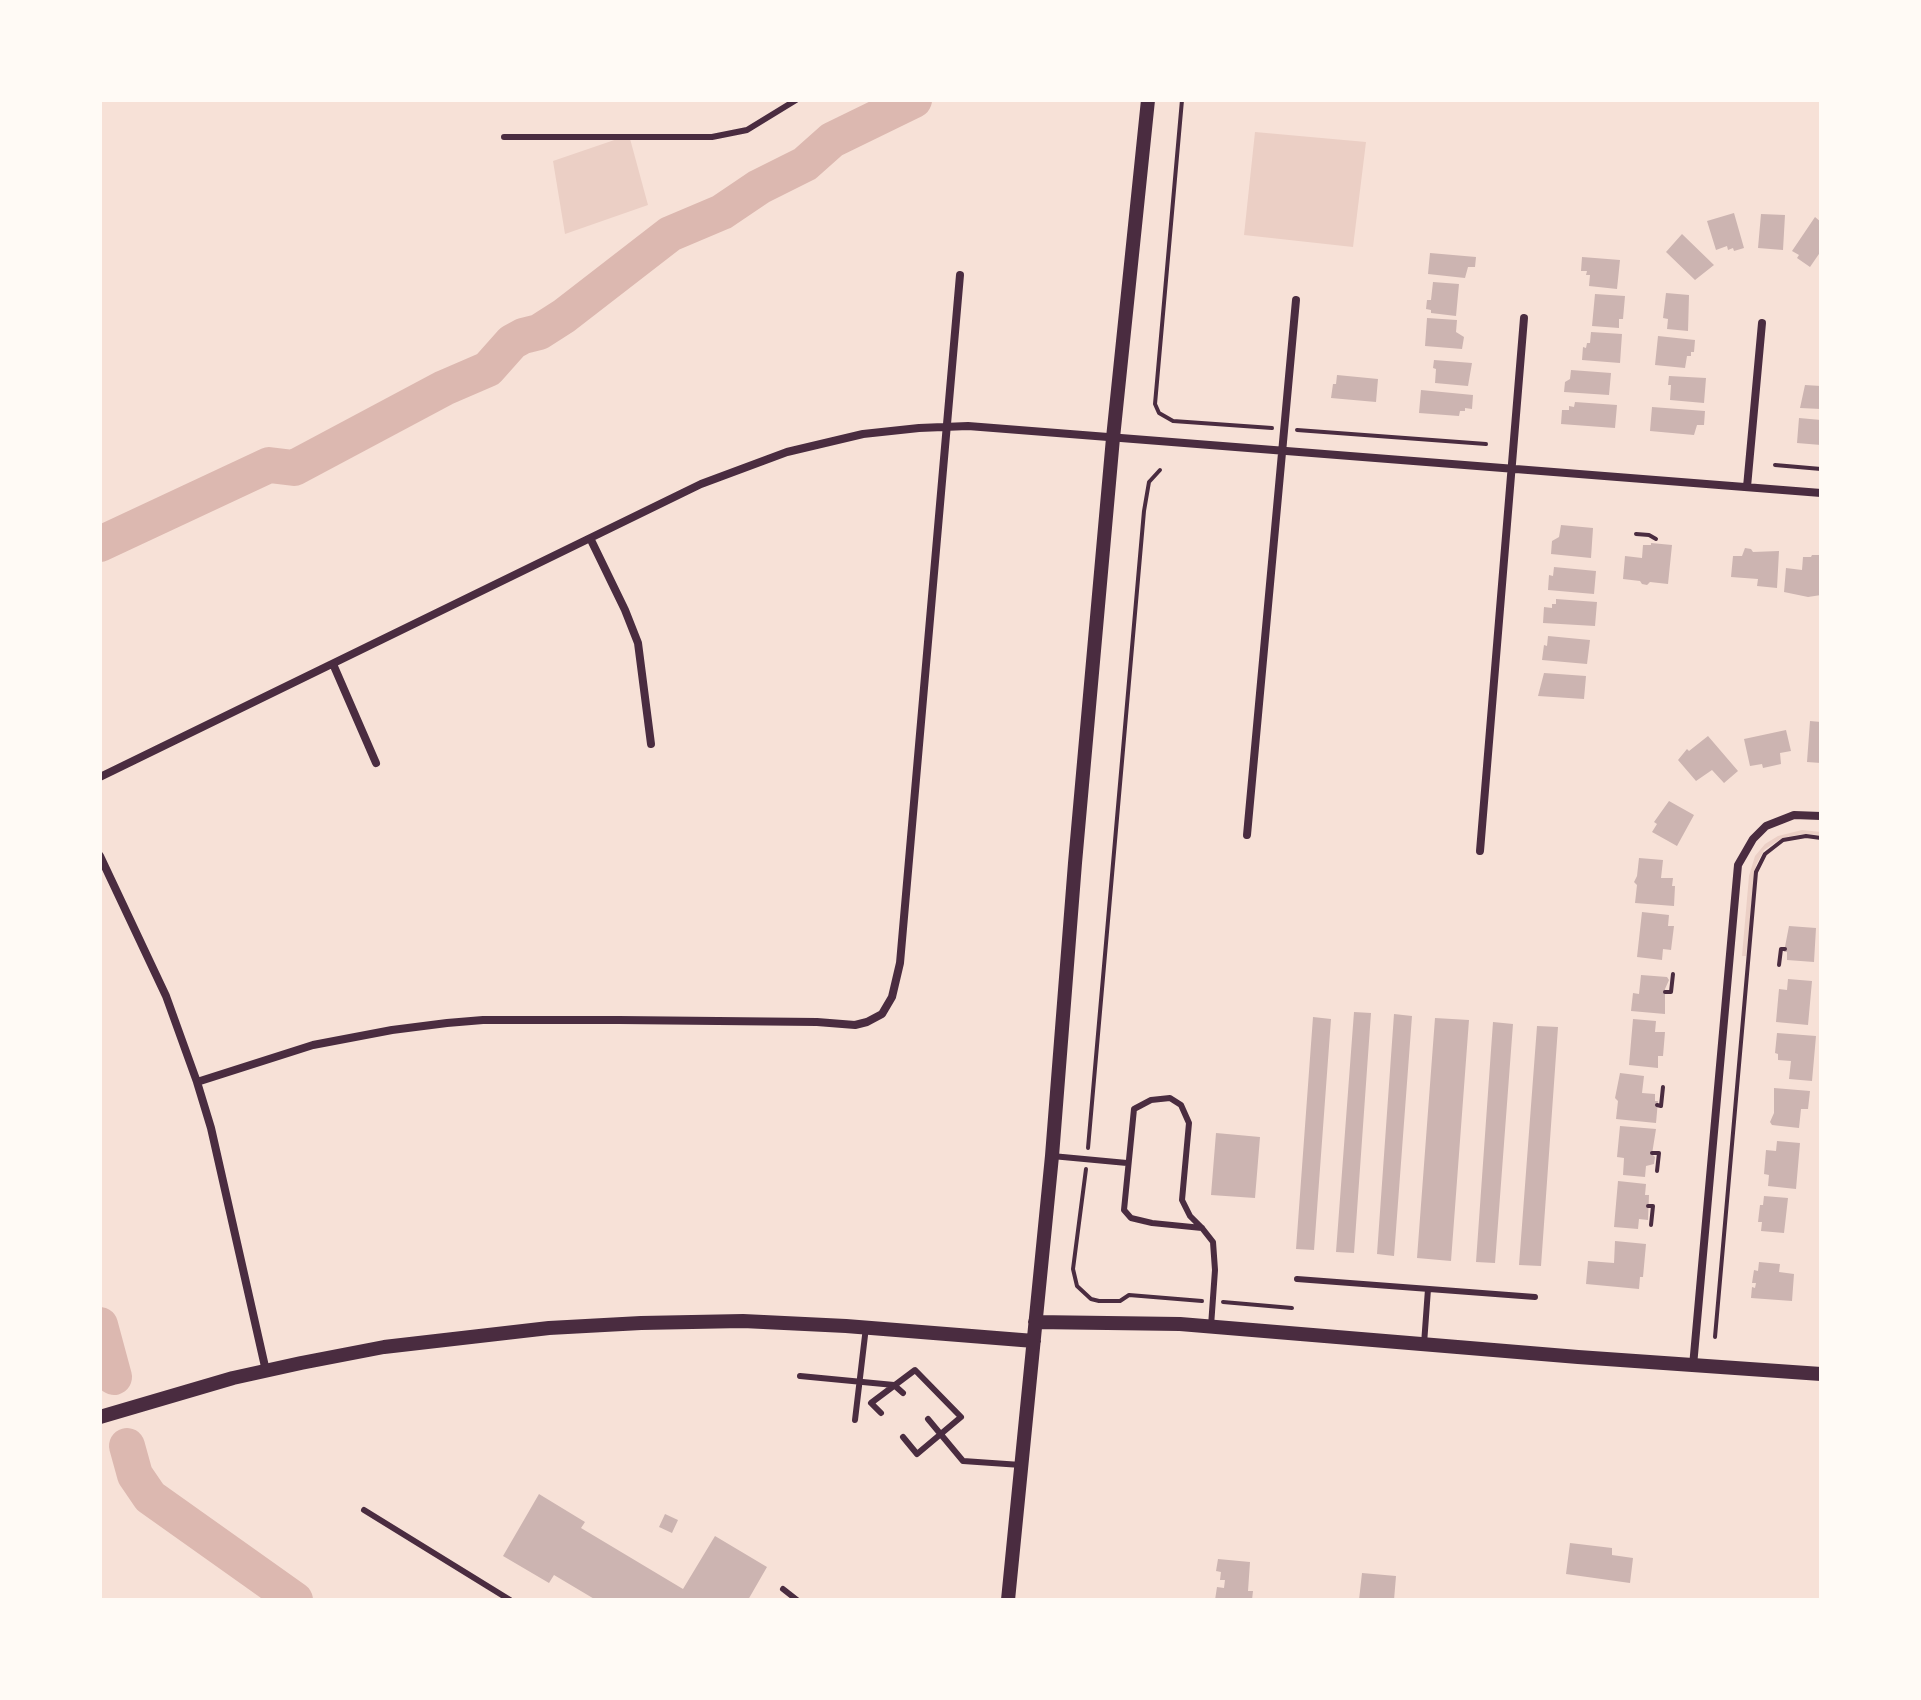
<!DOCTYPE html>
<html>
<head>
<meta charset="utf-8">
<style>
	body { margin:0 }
	#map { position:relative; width:1921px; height:1700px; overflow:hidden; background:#f7e1d7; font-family:"Crimson Pro",serif }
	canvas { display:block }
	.frame { position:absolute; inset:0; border:102px solid #fffaf5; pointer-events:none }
</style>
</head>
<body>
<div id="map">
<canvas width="1921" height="1700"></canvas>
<div class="frame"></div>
</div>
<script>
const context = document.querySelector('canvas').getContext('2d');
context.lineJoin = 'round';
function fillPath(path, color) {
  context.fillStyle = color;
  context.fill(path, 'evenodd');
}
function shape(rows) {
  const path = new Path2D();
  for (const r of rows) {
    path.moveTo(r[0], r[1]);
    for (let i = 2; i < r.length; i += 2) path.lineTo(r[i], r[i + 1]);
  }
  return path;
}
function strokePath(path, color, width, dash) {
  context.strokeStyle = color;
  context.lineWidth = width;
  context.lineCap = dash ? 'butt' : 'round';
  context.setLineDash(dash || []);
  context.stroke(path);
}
const green = shape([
	[1255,132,1366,142,1353,247,1244,235],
	[629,135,648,205,565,234,553,161],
	[1802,830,1821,832,1821,835,1802,834,1782,838,1764,850,1756,865,1746,956,1742,956,1749,876,1755,856,1765,844,1778,836]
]);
const river = shape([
	[100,544,269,465,294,468,444,388,488,369,512,342,523,336,539,332,564,316,670,234,722,212,759,187,805,164,832,140,914,100],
	[100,1325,114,1377],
	[127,1446,135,1475,150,1497,295,1600]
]);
const building = shape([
	[1734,213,1744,248,1734,251,1733,248,1728,250,1727,246,1716,250,1707,221],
	[1761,214,1785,215,1783,250,1758,248],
	[1815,217,1821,222,1821,251,1810,267,1797,258,1799,255,1792,251],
	[1682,234,1714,265,1695,280,1666,252],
	[1430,253,1476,257,1475,267,1468,267,1465,278,1428,274],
	[1582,257,1620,260,1617,289,1589,286,1590,275,1586,275,1587,271,1581,271],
	[1433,282,1459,284,1456,316,1431,313,1431,310,1426,309,1427,300,1431,300],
	[1666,293,1689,295,1688,331,1667,329,1668,319,1663,318],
	[1595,294,1625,296,1623,319,1619,319,1619,328,1592,326],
	[1427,318,1457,320,1456,332,1464,337,1462,349,1425,346],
	[1591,332,1622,334,1620,363,1582,360,1583,347,1586,348,1587,343,1590,343],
	[1658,336,1695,340,1694,352,1691,352,1691,356,1687,356,1685,368,1655,365],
	[1434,360,1472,363,1468,386,1435,383,1436,369,1433,368],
	[1571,370,1611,373,1609,395,1564,392,1565,382,1570,379],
	[1337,375,1378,379,1376,402,1331,398,1333,384,1336,384],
	[1669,376,1706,378,1704,403,1670,400,1671,385,1668,385],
	[1805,385,1821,386,1821,409,1800,408],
	[1421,390,1473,395,1472,409,1465,408,1465,411,1460,411,1459,416,1419,413],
	[1575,402,1617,405,1615,428,1561,424,1562,410,1569,410,1569,406,1574,407],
	[1652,407,1705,411,1704,425,1697,425,1694,435,1650,431],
	[1799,418,1821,420,1821,445,1797,443],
	[1561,525,1593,528,1591,558,1551,554,1552,541,1559,537],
	[1651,543,1672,545,1668,584,1650,582,1647,585,1642,584,1640,581,1623,579,1625,556,1642,558,1643,545,1651,545],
	[1745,548,1751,549,1753,552,1779,551,1777,588,1757,586,1758,579,1731,577,1733,556,1742,556],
	[1812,555,1821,555,1821,595,1808,597,1784,592,1786,568,1802,570,1803,557,1811,557],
	[1554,567,1596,571,1594,594,1548,590,1549,575,1553,576],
	[1556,599,1597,602,1595,626,1543,623,1544,607,1552,608,1552,604,1556,604],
	[1548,636,1590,640,1587,664,1542,660,1544,645,1547,646],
	[1544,673,1586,676,1584,699,1538,696],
	[1810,721,1821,722,1821,763,1807,762],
	[1786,730,1791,751,1780,753,1781,764,1763,768,1762,764,1750,766,1744,739],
	[1708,736,1738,771,1724,783,1712,770,1696,781,1678,760,1687,749,1689,751],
	[1669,801,1694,815,1677,846,1652,832,1657,824,1654,822],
	[1639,858,1663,860,1661,878,1673,878,1672,886,1675,886,1674,906,1635,903,1637,885,1634,882,1637,876],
	[1642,912,1669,915,1668,926,1674,926,1671,950,1663,949,1662,960,1637,957],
	[1789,926,1816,928,1814,962,1787,960,1787,952,1784,952],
	[1641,975,1667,977,1669,980,1665,989,1665,1014,1631,1011,1633,993,1639,994],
	[1788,979,1812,981,1808,1025,1776,1022,1779,989,1787,990],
	[1354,1012,1371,1013,1354,1253,1336,1252],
	[1394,1014,1412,1016,1394,1256,1377,1254],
	[1313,1017,1331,1019,1314,1250,1296,1249],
	[1435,1018,1469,1020,1451,1261,1417,1258],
	[1633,1019,1656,1021,1655,1032,1665,1032,1663,1056,1658,1056,1658,1068,1629,1065],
	[1493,1022,1513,1024,1495,1263,1476,1262],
	[1537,1026,1558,1027,1541,1266,1519,1265],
	[1777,1033,1816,1036,1812,1081,1789,1079,1791,1061,1778,1060,1778,1054,1775,1053],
	[1620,1073,1644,1076,1642,1093,1655,1094,1655,1101,1658,1101,1656,1123,1616,1119,1618,1101,1615,1098],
	[1774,1088,1810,1091,1808,1109,1801,1109,1799,1128,1772,1125,1770,1122,1774,1113],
	[1620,1126,1656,1129,1652,1154,1655,1157,1654,1164,1646,1166,1645,1177,1623,1175,1624,1158,1617,1157],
	[1216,1133,1260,1137,1255,1198,1211,1195],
	[1777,1141,1800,1143,1796,1189,1768,1186,1769,1175,1764,1174,1766,1150,1776,1151],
	[1618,1181,1646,1184,1645,1195,1649,1195,1648,1220,1639,1219,1638,1229,1614,1227],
	[1764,1196,1788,1198,1784,1233,1761,1231,1762,1222,1758,1222,1760,1205,1763,1205],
	[1615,1241,1646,1244,1643,1277,1640,1277,1639,1289,1586,1284,1588,1261,1614,1263],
	[1759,1262,1780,1264,1779,1272,1794,1274,1792,1301,1751,1298,1752,1287,1755,1288,1756,1283,1752,1283,1754,1270,1758,1271],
	[539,1494,585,1522,581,1528,683,1589,715,1536,767,1567,748,1600,596,1600,554,1575,549,1583,503,1556],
	[665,1514,678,1520,672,1533,659,1527],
	[1570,1543,1612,1548,1612,1555,1633,1558,1630,1583,1566,1574],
	[1218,1559,1250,1562,1248,1591,1253,1591,1252,1600,1215,1600,1217,1587,1224,1588,1225,1580,1220,1580,1221,1572,1216,1571],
	[1362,1573,1396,1576,1394,1600,1359,1600]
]);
const path = shape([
	[1182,100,1155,404,1159,413,1173,421,1272,428],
	[1297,430,1486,444],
	[1775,465,1821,469],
	[1636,534,1649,535,1656,539],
	[1779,965,1781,949,1785,949],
	[1665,992,1671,992,1673,974],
	[1657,1105,1661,1106,1663,1087],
	[1088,1148,1144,511,1149,482,1160,470],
	[1652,1153,1659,1153,1657,1171],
	[1086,1169,1073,1269,1077,1286,1091,1299,1099,1301,1120,1301,1129,1295,1202,1301],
	[1648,1206,1653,1206,1651,1225],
	[1223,1302,1292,1308],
	[1715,1337,1756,872,1765,854,1783,840,1806,836,1821,838]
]);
const service = shape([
	[504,137,712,137,747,130,796,100],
	[1052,1156,1127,1163],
	[1202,1228,1152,1223,1131,1218,1124,1210,1134,1109,1151,1100,1170,1098,1181,1105,1189,1123,1182,1200,1190,1216,1202,1228,1213,1242,1215,1270,1211,1326],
	[1297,1279,1535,1297],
	[1424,1344,1428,1289],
	[800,1376,894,1385,903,1393],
	[881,1413,871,1403,915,1370,961,1417,917,1454,903,1437],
	[928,1419,963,1461,1021,1465],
	[855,1420,866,1327],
	[364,1510,510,1600],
	[783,1589,797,1600]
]);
const minor = shape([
	[1747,487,1762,323],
	[591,540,625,610,638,643,651,744],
	[333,664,376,763],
	[100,777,701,484,787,452,863,434,919,428,968,426,1821,493],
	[1247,835,1296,300],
	[1480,851,1524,318],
	[100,856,166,996,197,1082,211,1128,266,1371],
	[197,1082,313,1045,392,1030,447,1023,483,1020,619,1020,817,1022,855,1025,867,1022,882,1014,892,997,900,963,960,275],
	[1693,1366,1738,865,1753,839,1766,826,1794,815,1821,816]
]);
const tertiary = shape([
	[1035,1322,1180,1324,1578,1357,1821,1374],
	[100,1417,233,1378,301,1363,384,1347,549,1328,641,1323,743,1321,846,1326,1034,1341],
	[1008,1600,1052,1156,1075,863,1113,438,1148,100]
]);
fillPath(green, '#ebcfc5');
strokePath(river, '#dcb8b0', 36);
fillPath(building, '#ccb4b1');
strokePath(path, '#4a2c40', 4);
strokePath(service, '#4a2c40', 6);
strokePath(minor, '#4a2c40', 8);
strokePath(tertiary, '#4a2c40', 14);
</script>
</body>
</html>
